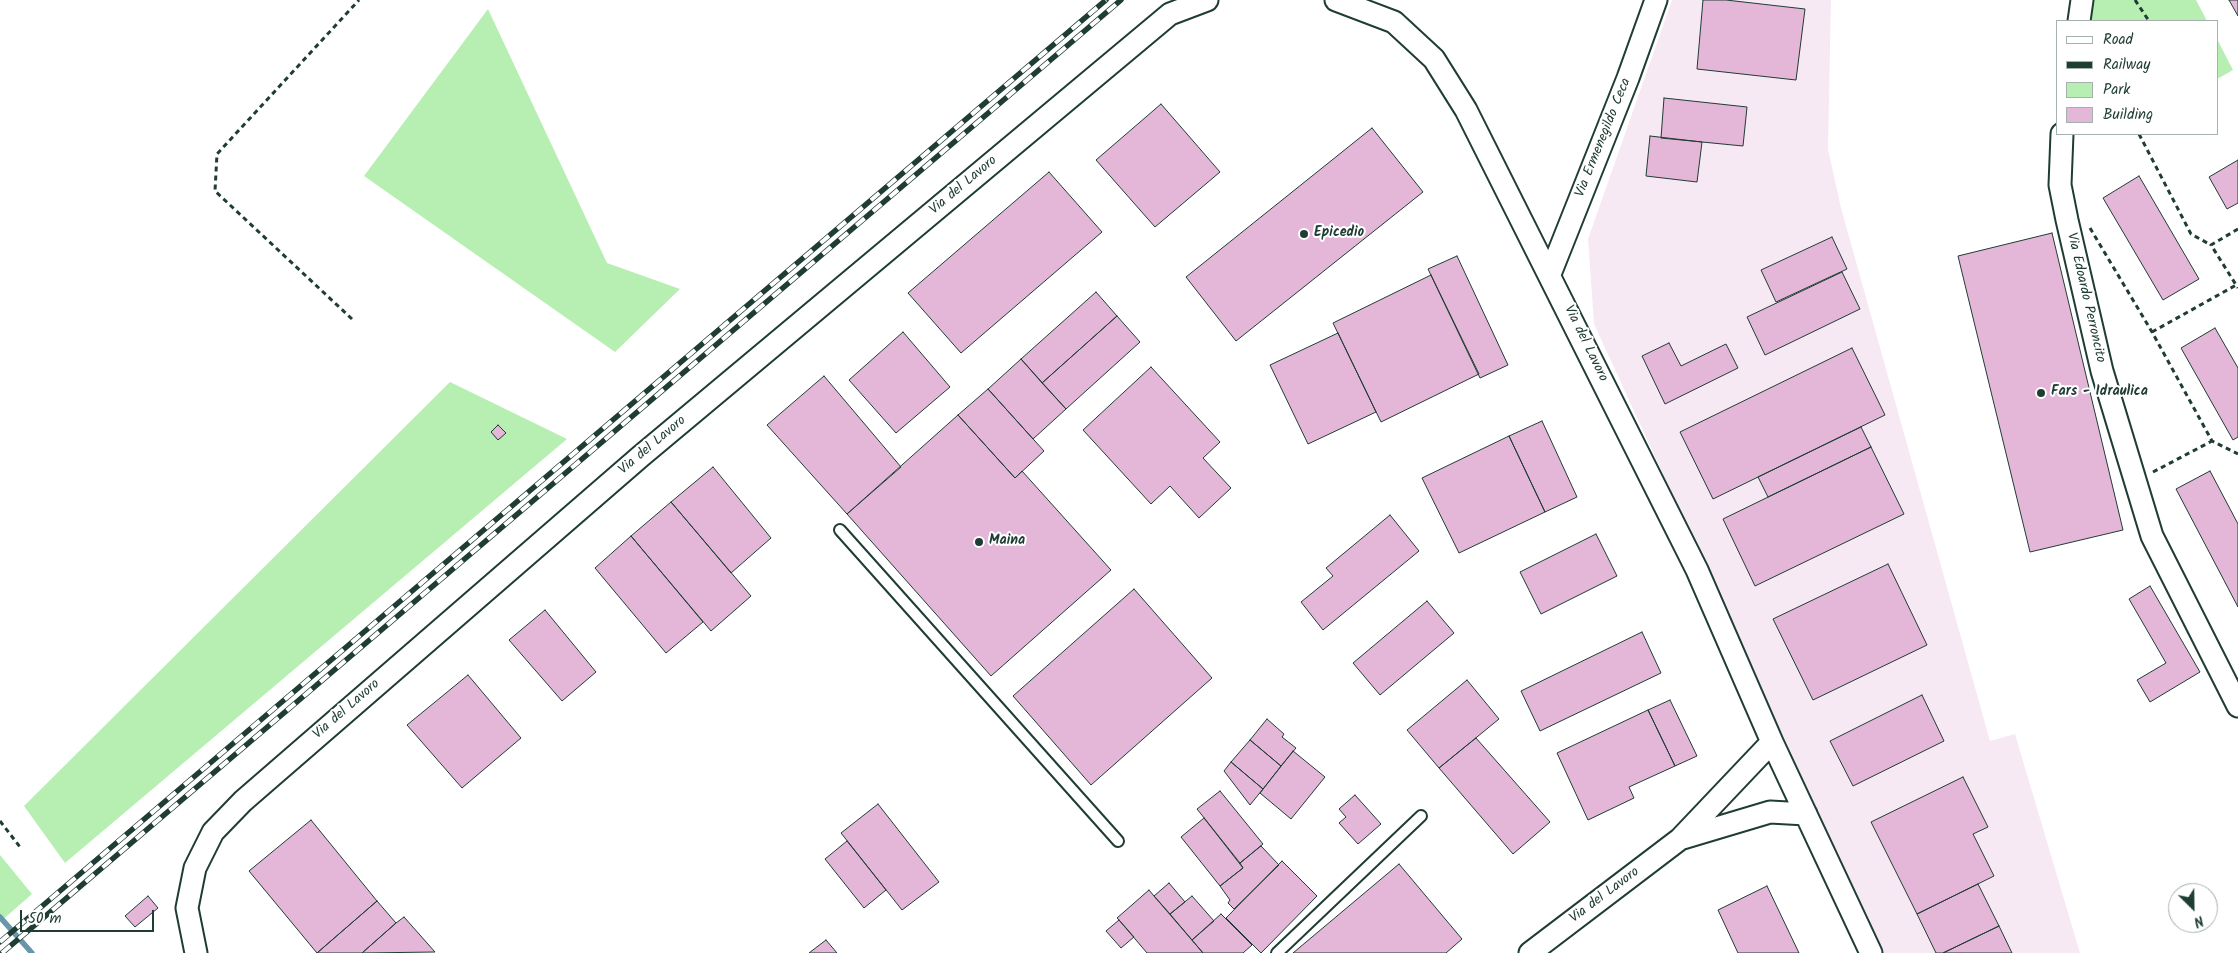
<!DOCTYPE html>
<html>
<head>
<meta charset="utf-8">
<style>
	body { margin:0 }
	#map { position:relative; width:2238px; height:953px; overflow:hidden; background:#fff; font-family:Kalam,sans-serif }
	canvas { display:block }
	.legend { position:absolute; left:2056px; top:20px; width:162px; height:115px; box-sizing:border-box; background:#fff; border:1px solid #a5b1ae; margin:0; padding:6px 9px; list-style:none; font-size:15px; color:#1f3d34 }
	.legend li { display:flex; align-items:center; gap:10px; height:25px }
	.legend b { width:25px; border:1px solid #a5b1ae }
	.north { position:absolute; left:2168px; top:883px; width:50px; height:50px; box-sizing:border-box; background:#fff; border:1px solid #a5b1ae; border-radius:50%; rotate:157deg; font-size:14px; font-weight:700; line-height:20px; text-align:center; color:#1f3d34 }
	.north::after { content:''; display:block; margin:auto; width:18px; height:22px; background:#1f3d34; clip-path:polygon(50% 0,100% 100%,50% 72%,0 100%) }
	.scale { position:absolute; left:20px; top:910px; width:134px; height:22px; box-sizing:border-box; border:2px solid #1f3d34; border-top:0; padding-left:6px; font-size:15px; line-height:18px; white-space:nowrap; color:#1f3d34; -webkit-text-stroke:4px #fff; paint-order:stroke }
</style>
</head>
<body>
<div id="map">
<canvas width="2238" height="953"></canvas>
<ul class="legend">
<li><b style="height:6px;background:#fff"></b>Road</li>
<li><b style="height:6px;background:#1f3d34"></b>Railway</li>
<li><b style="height:14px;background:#b7efb2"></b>Park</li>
<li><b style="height:14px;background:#e4b6d8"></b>Building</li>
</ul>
<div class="north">N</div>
<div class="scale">50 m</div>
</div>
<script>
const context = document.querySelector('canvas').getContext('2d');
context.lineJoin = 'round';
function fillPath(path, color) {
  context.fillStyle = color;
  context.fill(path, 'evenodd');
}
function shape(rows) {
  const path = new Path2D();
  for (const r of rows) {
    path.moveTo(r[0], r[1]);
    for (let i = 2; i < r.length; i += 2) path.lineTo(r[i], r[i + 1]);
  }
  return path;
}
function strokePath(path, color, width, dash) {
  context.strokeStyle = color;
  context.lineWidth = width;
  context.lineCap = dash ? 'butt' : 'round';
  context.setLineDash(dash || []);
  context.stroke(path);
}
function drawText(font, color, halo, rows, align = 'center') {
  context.font = font + ' Kalam,sans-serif';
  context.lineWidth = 4;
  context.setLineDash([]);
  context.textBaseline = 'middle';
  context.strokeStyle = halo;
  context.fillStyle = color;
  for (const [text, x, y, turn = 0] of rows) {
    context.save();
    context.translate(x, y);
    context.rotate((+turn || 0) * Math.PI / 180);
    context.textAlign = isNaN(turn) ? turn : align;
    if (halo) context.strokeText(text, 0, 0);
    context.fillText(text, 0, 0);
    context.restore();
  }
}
const built = shape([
	[1672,0,1831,0,1828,149,1841,208,1990,741,2015,734,2080,953,1883,953,1594,324,1588,239]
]);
const green = shape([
	[2094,0,2196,0,2207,21,2090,21],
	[488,9,607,263,680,289,615,352,364,176],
	[2217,39,2233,70,2217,79],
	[450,382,567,439,65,863,24,806],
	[0,855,32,894,0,922]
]);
const stream = shape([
	[0,917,32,953]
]);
const building = shape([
	[1703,0,1726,0,1805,9,1796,80,1697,69,1703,0],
	[2229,0,2238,0,2238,16,2229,0],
	[1664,98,1747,107,1743,146,1661,138,1664,98],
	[1161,104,1220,172,1155,227,1096,160,1161,104],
	[1372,128,1423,192,1236,341,1186,277,1372,128],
	[1650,136,1702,142,1697,182,1646,176,1650,136],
	[2238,160,2238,203,2227,209,2209,177,2238,160],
	[1049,172,1102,232,961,353,908,293,1049,172],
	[2139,176,2199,279,2163,300,2103,198,2139,176],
	[2052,233,2123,530,2030,552,1958,256,2052,233],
	[1832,237,1847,269,1776,302,1761,270,1832,237],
	[1457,256,1508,365,1480,378,1428,269,1457,256],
	[1842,272,1860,309,1765,355,1747,317,1842,272],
	[1431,275,1479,374,1381,422,1333,323,1431,275],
	[1096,292,1117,316,1042,383,1021,359,1096,292],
	[1117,316,1140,342,1066,409,1042,383,1117,316],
	[2215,328,2238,368,2238,437,2233,440,2181,348,2215,328],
	[903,332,950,387,896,433,849,380,903,332],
	[1338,333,1376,412,1308,444,1270,365,1338,333],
	[1669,343,1681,366,1726,344,1738,368,1665,404,1642,356,1669,343],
	[1852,348,1885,415,1713,499,1680,432,1852,348],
	[1021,359,1066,409,1033,439,988,389,1021,359],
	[1151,367,1220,442,1203,458,1231,488,1199,518,1170,486,1151,504,1083,430,1151,367],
	[824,376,901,467,847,514,767,425,824,376],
	[988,389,1044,451,1015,478,958,415,988,389],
	[958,415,1015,478,1022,471,1111,570,991,676,847,514,958,415],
	[1542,421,1577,497,1545,512,1509,436,1542,421],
	[498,425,506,433,498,440,491,432,498,425],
	[1861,427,1871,447,1768,497,1758,477,1861,427],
	[1509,436,1545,512,1459,553,1422,478,1509,436],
	[1871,447,1904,514,1755,586,1723,519,1871,447],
	[713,467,771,538,731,573,671,502,713,467],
	[2210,471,2238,524,2238,607,2176,489,2210,471],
	[671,502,751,596,711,631,631,536,671,502],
	[1390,515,1419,551,1323,630,1301,602,1333,576,1326,568,1390,515],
	[1596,534,1617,576,1541,614,1520,572,1596,534],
	[631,536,703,622,666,653,595,568,631,536],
	[1888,564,1927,645,1813,700,1773,619,1888,564],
	[2150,586,2200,672,2150,702,2137,680,2166,663,2129,599,2150,586],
	[1134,589,1212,678,1091,785,1013,696,1134,589],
	[1427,601,1454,633,1380,695,1353,663,1427,601],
	[545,610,596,672,562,701,509,640,545,610],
	[1642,632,1661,673,1540,731,1521,691,1642,632],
	[468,675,521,738,462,788,407,725,468,675],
	[1467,680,1499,719,1439,768,1407,730,1467,680],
	[1922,695,1944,741,1853,786,1830,741,1922,695],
	[1670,700,1697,756,1675,766,1648,710,1670,700],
	[1648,710,1675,766,1629,787,1634,798,1588,820,1557,753,1648,710],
	[1267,719,1284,734,1282,737,1296,748,1281,766,1250,740,1267,719],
	[1476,738,1550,822,1513,854,1439,768,1476,738],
	[1250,740,1281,766,1263,789,1231,762,1250,740],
	[1293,751,1325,777,1291,819,1260,793,1293,751],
	[1231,762,1263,789,1250,805,1224,771,1231,762],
	[1963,777,1988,827,1973,834,1994,876,1917,914,1871,822,1963,777],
	[1220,791,1263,844,1240,863,1197,809,1220,791],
	[1355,795,1381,824,1358,844,1339,823,1346,817,1339,809,1355,795],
	[878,804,939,882,902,910,841,833,878,804],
	[1204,818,1243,868,1220,886,1181,837,1204,818],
	[311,820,377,901,317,953,249,871,311,820],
	[847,841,886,890,864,908,825,859,847,841],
	[1261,846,1279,865,1234,909,1228,903,1230,900,1220,886,1243,868,1240,863,1261,846],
	[1282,861,1317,896,1261,953,1226,918,1282,861],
	[1399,864,1462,939,1446,953,1293,953,1399,864],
	[1169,883,1185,902,1170,914,1154,896,1169,883],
	[1978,884,1999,926,1943,953,1936,953,1917,914,1978,884],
	[1767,886,1799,953,1738,953,1718,910,1767,886],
	[1149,890,1154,896,1203,953,1147,953,1119,920,1117,918,1149,890],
	[148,896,158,908,135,927,125,916,148,896],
	[1192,896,1214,921,1192,940,1170,914,1192,896],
	[377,901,396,923,362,953,317,953,377,901],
	[1221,914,1252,945,1243,953,1203,953,1192,940,1221,914],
	[404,917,435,952,362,953,396,923,404,917],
	[1119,920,1134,937,1121,948,1106,931,1119,920],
	[1999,926,2012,953,1943,953,1999,926],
	[826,940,837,953,809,953,826,940]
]);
const path = shape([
	[2135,0,2149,21],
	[2139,134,2191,234,2211,245],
	[2090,228,2152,332,2212,441,2238,454],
	[2238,229,2211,245,2238,288],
	[352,319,215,191,217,154,359,0],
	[2152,332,2238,284],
	[2153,472,2212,441],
	[0,821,20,847]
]);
const service = shape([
	[840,530,1118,841],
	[1277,953,1421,816]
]);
const minor = shape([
	[1336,0,1394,22,1434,59,1466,110,1697,570,1772,742,1871,953],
	[2079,21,2082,0],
	[2062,134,2060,185,2067,220,2102,371,2152,536,2238,706],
	[1550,274,1628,78,1656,0],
	[1683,838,1770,812,1806,814],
	[196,953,187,908,195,868,213,832,243,801,641,456,1170,14,1207,0],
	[1530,953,1680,839,1772,742]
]);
const rail = shape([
	[0,942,1106,0],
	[2,953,1121,0]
]);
const markers = [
	[1304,234,5,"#1f3d34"],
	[2041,393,5,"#1f3d34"],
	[979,542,5,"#1f3d34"]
];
const streetNames = [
	["Via Ermenegildo Ceca",1604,138,-68],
	["Via del Lavoro",964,186,-40],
	["Via Edoardo Perroncito",2085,298,77],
	["Via del Lavoro",1585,344,64],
	["Via del Lavoro",653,446,-40],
	["Via del Lavoro",347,710,-41],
	["Via del Lavoro",1605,896,-37]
];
const poiNames = [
	["Epicedio",1314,234],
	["Fars - Idraulica",2051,393],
	["Maina",989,542]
];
fillPath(built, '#f7e9f3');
fillPath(green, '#b7efb2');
strokePath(stream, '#6797a9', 5.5);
fillPath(building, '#e4b6d8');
strokePath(building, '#1f3d34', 1);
strokePath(service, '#1f3d34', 14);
strokePath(minor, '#1f3d34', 25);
strokePath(path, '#1f3d34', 3, [5, 4]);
strokePath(service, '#fff', 10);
strokePath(minor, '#fff', 21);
strokePath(rail, '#1f3d34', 5.5);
strokePath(rail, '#fff', 4, [11]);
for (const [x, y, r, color] of markers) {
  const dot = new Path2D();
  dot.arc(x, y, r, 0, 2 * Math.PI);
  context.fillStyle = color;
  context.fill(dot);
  strokePath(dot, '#fff', 2);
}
drawText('14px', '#1f3d34', '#fff', streetNames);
drawText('bold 14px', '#1f3d34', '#fff', poiNames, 'left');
</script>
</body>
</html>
